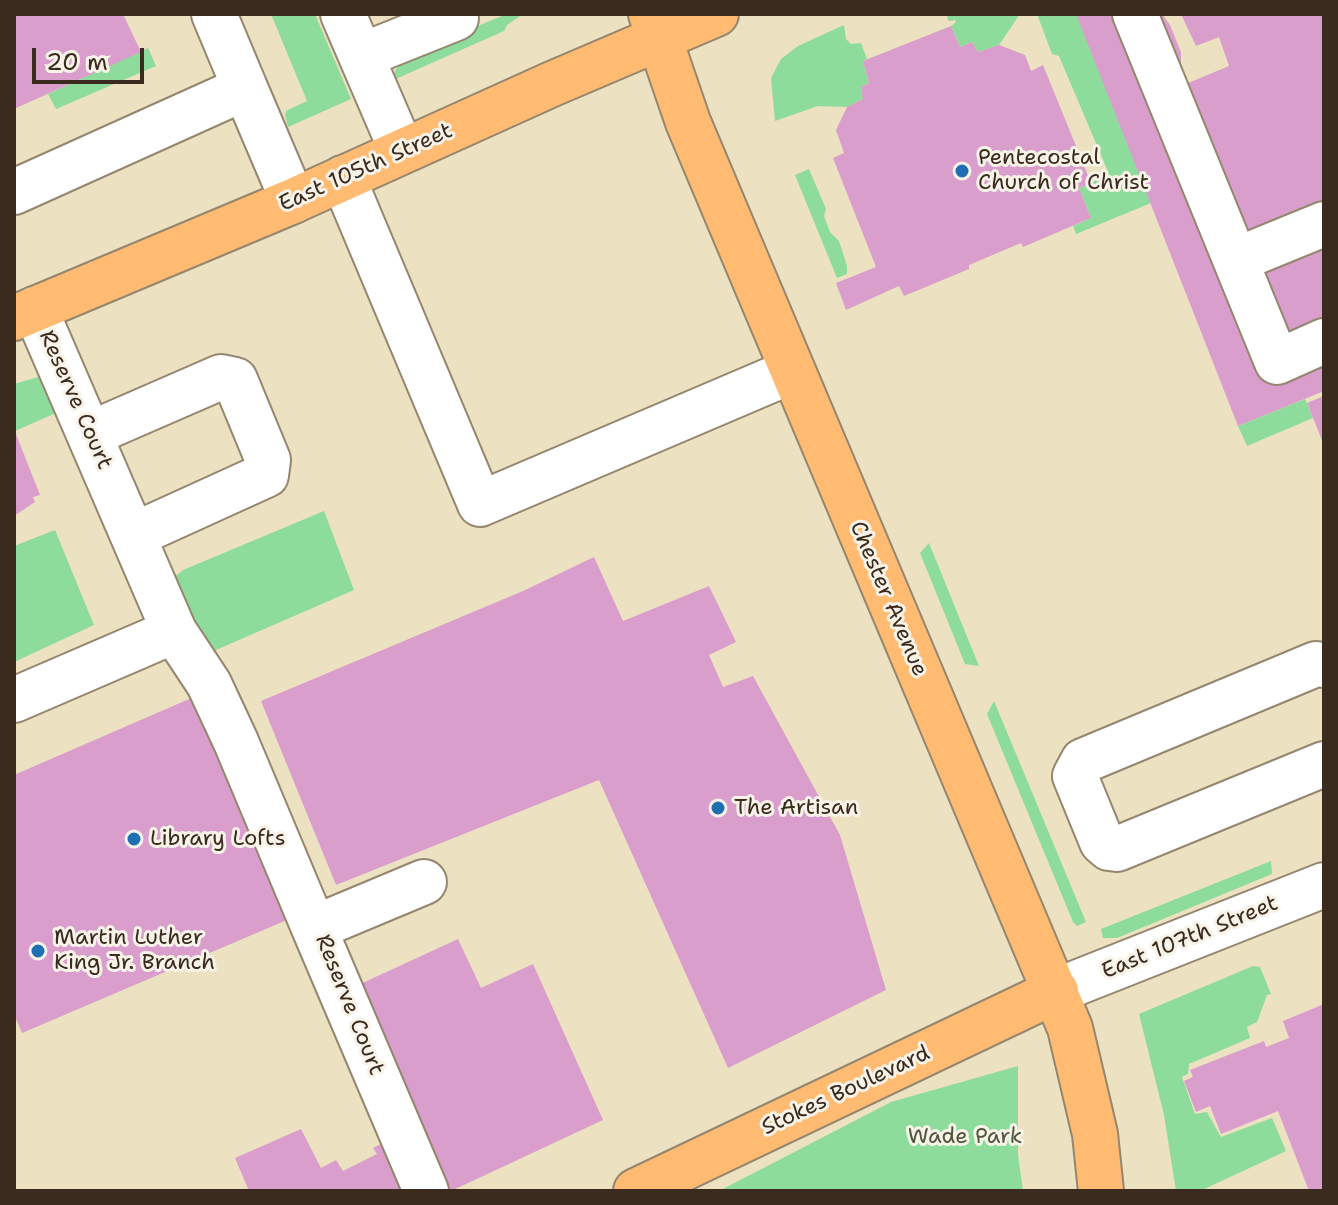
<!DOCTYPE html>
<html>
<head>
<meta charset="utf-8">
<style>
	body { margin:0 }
	#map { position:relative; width:1338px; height:1205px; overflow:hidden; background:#ece1c0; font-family:"Shantell Sans",sans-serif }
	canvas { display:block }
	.frame { position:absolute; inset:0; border:16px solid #3b2a1e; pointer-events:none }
	.scale { position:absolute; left:32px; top:48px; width:112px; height:36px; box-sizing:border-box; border:4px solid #3b2a1e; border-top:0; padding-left:10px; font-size:24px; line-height:28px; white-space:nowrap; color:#3b2a1e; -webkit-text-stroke:6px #f7f3e8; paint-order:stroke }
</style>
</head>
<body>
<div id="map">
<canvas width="1338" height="1205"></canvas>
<div class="frame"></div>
<div class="scale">20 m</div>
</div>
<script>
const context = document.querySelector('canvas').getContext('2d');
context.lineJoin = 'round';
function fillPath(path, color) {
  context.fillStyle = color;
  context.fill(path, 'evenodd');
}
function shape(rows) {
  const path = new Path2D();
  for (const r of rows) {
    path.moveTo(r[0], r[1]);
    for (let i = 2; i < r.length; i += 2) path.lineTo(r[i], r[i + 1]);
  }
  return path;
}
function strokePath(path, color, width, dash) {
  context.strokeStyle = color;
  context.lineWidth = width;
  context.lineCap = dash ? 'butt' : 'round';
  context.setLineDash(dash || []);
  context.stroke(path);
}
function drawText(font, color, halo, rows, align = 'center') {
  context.font = font + ' "Shantell Sans",sans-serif';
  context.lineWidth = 6;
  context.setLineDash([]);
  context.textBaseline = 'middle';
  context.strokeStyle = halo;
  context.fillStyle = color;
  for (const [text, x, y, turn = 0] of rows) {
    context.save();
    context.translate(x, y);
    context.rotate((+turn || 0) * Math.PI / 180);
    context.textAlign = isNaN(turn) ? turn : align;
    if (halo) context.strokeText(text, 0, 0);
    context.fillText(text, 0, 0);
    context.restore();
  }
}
const green = shape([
	[271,14,315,14,351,99,288,127,285,115,286,111,307,101],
	[507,14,523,14,507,25,504,31,391,81,396,69,403,63,455,40,463,32],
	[946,14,1020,14,999,45,978,52,972,42,960,47,951,26,956,22,955,20,949,21],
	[1037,14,1077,14,1151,203,1076,234,1073,226,1091,218,1079,188,1109,174,1059,56,1052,54],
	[844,25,846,39,851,44,861,43,867,59,863,61,869,83,861,87,863,99,847,107,818,106,775,121,771,78,781,59,798,46],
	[148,48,156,66,56,109,48,94],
	[809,169,826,209,824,216,830,232,839,241,847,266,847,274,837,278,795,175],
	[38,377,43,381,56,413,15,431,14,384],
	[1305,399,1313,418,1247,446,1238,426],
	[324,511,354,590,209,653,173,578,183,570],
	[55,530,94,625,14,662,14,546],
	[929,543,979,666,965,664,920,553],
	[994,701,1086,922,1077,926,1073,922,987,714],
	[1271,861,1272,874,1117,938,1103,938,1101,929],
	[1253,966,1260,967,1271,994,1267,995,1257,1022,1247,1027,1250,1038,1189,1064,1188,1074,1182,1077,1195,1114,1207,1112,1221,1137,1272,1118,1286,1151,1200,1191,1176,1191,1164,1115,1139,1014],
	[1018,1066,1018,1155,1023,1191,719,1191,891,1102]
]);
const building = shape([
	[14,14,123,14,141,52,14,109],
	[1076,14,1162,14,1170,25,1181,52,1181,86,1229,66,1219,37,1196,46,1181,14,1324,14,1324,391,1238,426],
	[951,26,960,47,972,42,978,52,999,45,1025,55,1031,71,1043,65,1091,183,1079,188,1091,218,1023,247,1021,243,969,265,969,269,904,296,899,286,846,310,836,283,876,267,833,158,844,153,836,130,847,107,863,99,861,87,869,83,863,61],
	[1324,396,1324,445,1307,403],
	[14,429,40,495,33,497,35,502,14,516],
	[594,557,623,621,709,586,736,642,709,655,713,664,723,687,753,676,840,835,886,990,728,1068,599,780,336,885,261,701,523,591],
	[196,696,287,920,22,1033,14,1014,14,775],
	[458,939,481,988,533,964,603,1120,451,1191,356,986],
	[1324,1004,1324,1191,1309,1191,1278,1111,1221,1134,1210,1106,1196,1112,1184,1081,1193,1077,1190,1070,1264,1041,1266,1047,1289,1038,1283,1021],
	[301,1129,321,1168,336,1160,343,1171,377,1154,373,1148,381,1144,379,1138,389,1134,415,1191,249,1191,235,1158]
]);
const minor = shape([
	[214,14,245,88],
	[343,14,402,151],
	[1135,14,1277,362,1324,341],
	[361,56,456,18],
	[343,178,480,504,792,371],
	[14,192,245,88,293,201],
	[1236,260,1324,224],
	[35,309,174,631,209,684,236,742,314,928],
	[90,434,221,377,235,380,268,460,266,475,134,535],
	[1324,665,1316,664,1083,761,1075,776,1102,842,1109,848,1117,849,1324,764],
	[14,700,174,631],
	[424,882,314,928,426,1191],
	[1056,991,1324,885]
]);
const major = shape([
	[651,14,688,122,1070,1028,1095,1134,1101,1191],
	[14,318,293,201,552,84,716,14],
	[636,1191,1056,991]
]);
const markers = [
	[962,171,8,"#1f6fb2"],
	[718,808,8,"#1f6fb2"],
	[134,839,8,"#1f6fb2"],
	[38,951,8,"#1f6fb2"]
];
const poiNames = [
	["Pentecostal",978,158],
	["Church of Christ",978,183],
	["The Artisan",734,808],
	["Library Lofts",150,839],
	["Martin Luther",54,938],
	["King Jr. Branch",54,963]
];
const streetNames = [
	["East 105th Street",366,168,-24],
	["Reserve Court",75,400,66],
	["Chester Avenue",888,599,67],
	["East 107th Street",1190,938,-22],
	["Reserve Court",349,1005,68],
	["Stokes Boulevard",846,1091,-25]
];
const parkNames = [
	["Wade Park",965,1137]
];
fillPath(green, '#8edc9b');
fillPath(building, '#da9ecd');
strokePath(minor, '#94866f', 48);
strokePath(major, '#94866f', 48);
strokePath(minor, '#fff', 44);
strokePath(major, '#febb71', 44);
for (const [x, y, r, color] of markers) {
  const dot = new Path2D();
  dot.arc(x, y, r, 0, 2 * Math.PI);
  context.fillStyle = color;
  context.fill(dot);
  strokePath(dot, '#f7f3e8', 3);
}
drawText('22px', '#3b2a1e', '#f7f3e8', poiNames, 'left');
drawText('22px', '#3b2a1e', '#f7f3e8', streetNames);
drawText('22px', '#50563d', '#f7f3e8', parkNames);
</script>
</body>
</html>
